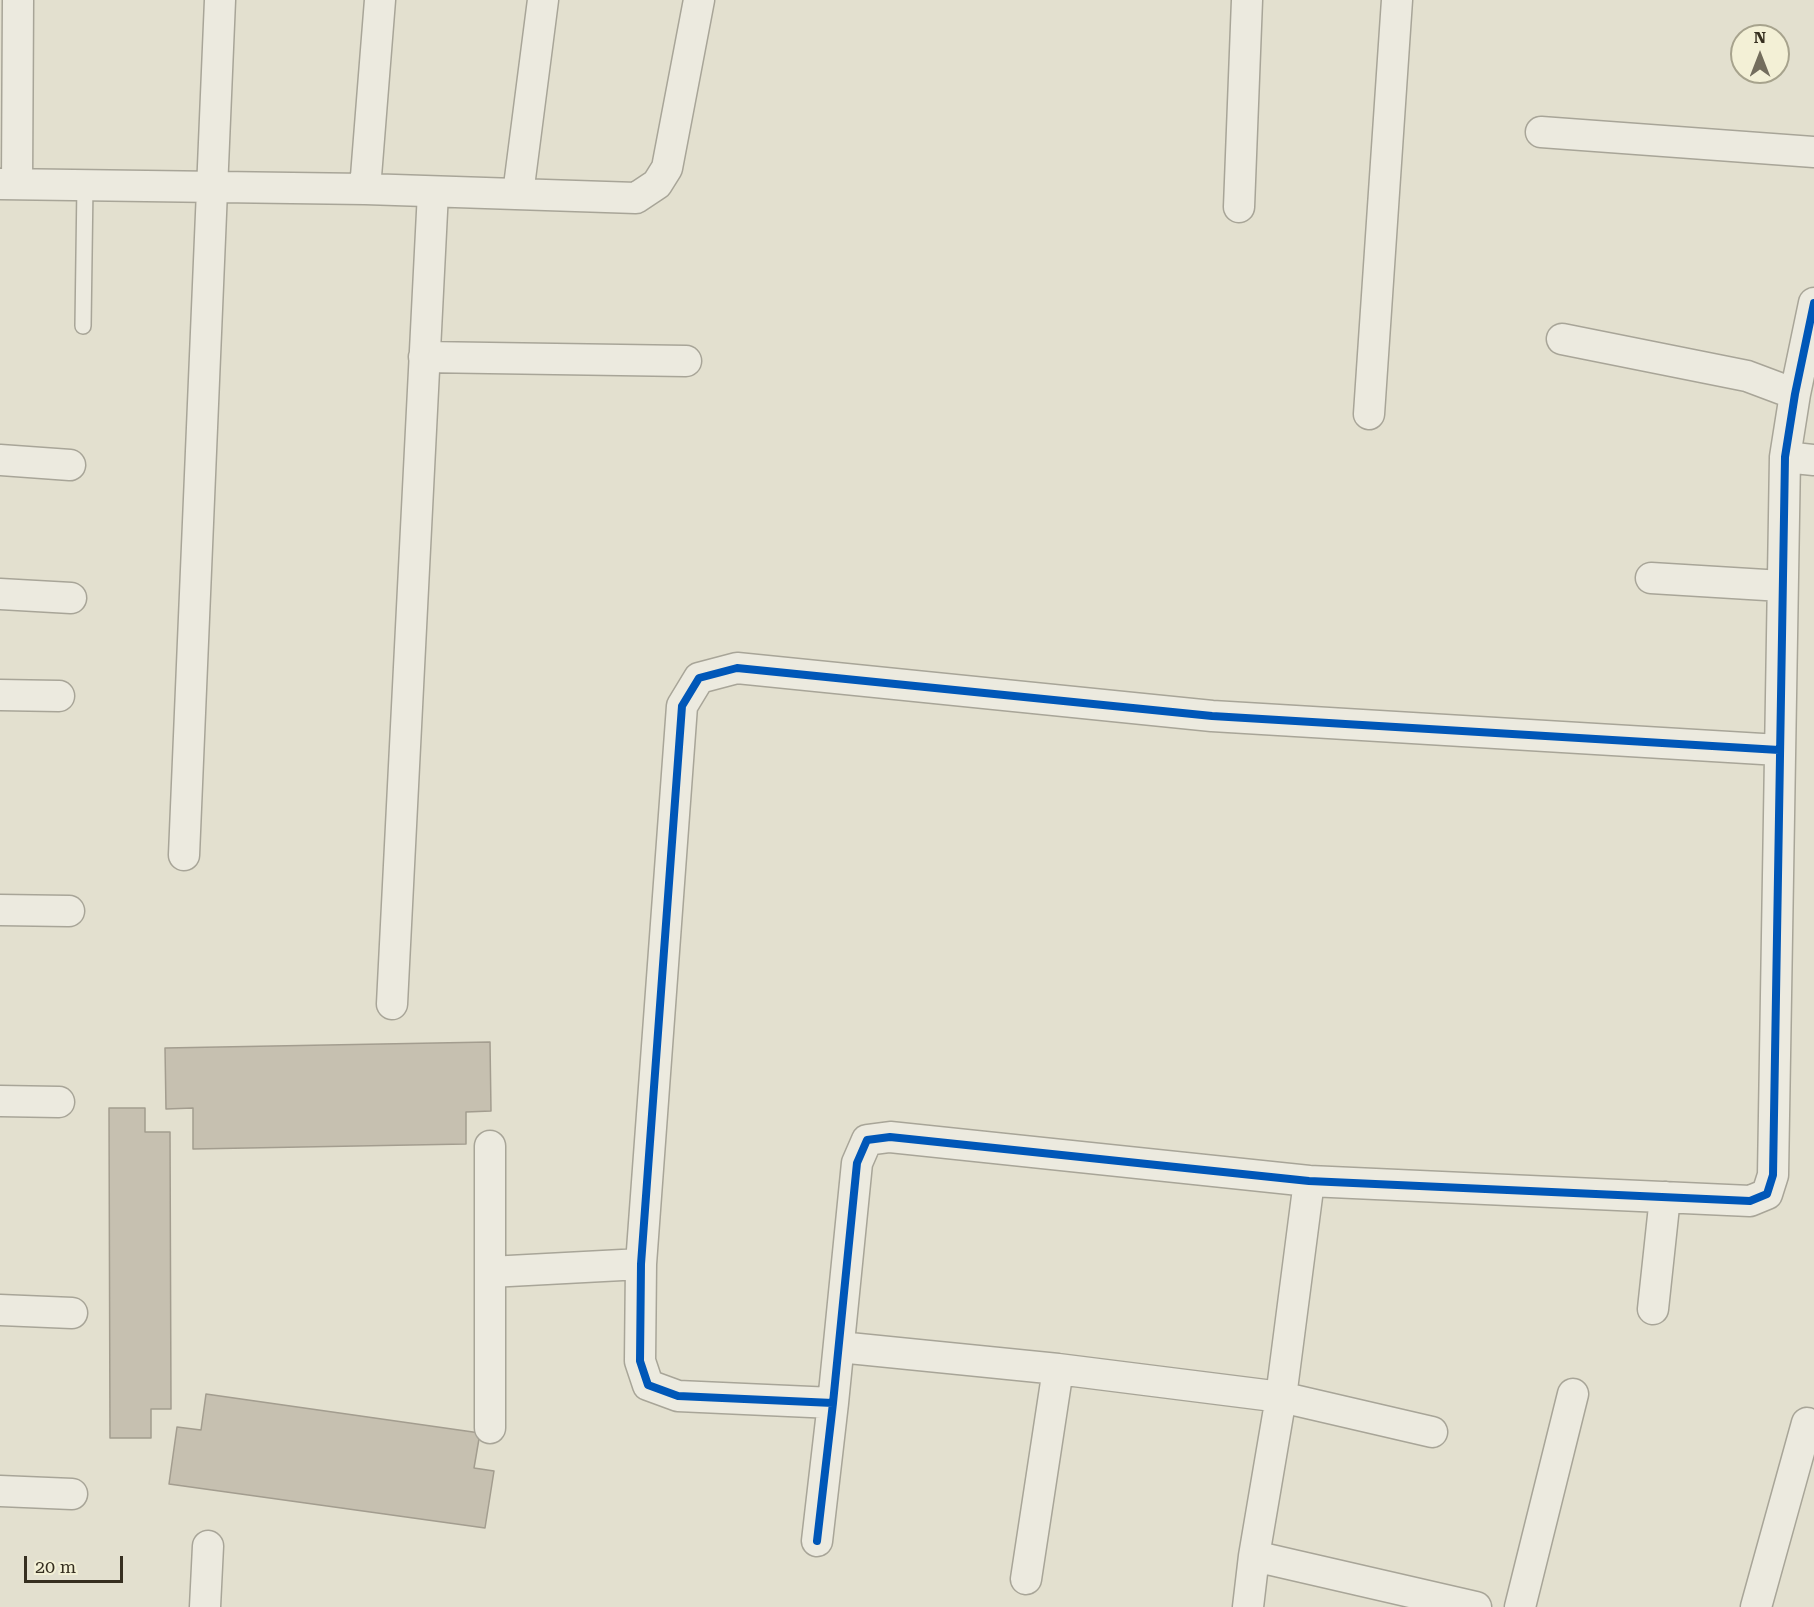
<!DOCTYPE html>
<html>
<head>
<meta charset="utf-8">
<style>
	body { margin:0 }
	#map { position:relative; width:1814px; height:1607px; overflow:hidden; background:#e3e0cf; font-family:"Roboto Serif",serif }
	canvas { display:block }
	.north { position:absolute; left:1730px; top:24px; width:60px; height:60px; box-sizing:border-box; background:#f3f0d6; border:2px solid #a7a38d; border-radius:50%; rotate:0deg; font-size:16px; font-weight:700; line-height:24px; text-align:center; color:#362f20 }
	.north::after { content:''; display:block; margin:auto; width:21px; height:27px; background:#736d5d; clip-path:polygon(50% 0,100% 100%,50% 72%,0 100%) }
	.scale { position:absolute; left:24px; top:1556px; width:99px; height:27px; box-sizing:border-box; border:3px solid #362f20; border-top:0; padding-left:8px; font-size:18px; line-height:21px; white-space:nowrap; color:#362f20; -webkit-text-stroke:4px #f3f0d6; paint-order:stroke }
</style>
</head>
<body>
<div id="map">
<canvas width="1814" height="1607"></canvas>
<div class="north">N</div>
<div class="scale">20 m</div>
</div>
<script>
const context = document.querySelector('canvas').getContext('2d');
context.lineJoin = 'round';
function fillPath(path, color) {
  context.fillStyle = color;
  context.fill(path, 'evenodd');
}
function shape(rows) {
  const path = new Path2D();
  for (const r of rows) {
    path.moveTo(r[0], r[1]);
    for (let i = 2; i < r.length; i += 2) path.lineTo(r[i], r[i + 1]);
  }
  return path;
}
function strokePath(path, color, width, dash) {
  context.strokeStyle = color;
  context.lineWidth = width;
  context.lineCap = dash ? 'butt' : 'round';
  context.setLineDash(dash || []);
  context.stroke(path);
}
const building = shape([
	[490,1042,491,1111,466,1112,466,1144,193,1149,193,1108,166,1109,165,1048,490,1042],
	[109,1108,145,1108,145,1132,170,1132,171,1409,151,1409,151,1438,110,1438,109,1108],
	[206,1394,480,1433,474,1468,494,1471,485,1528,169,1484,177,1427,201,1430,206,1394]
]);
const lane = shape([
	[83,326,85,185]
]);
const street = shape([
	[1541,132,1814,152],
	[0,184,365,189,636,198,657,184,667,168,699,0],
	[17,184,18,0],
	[365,189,380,0],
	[518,194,543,0],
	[1239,207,1247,0],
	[1562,339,1747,376,1795,394],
	[424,357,686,361],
	[1369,414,1397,0],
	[1785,457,1814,460],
	[0,460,70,465],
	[1651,578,1782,586],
	[0,594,71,598],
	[0,695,59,696],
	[184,855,220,0],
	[0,910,69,911],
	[392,1004,433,192],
	[0,1101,59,1102],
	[490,1146,490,1428],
	[490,1272,641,1264],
	[1653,1309,1665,1197],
	[0,1310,72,1313],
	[839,1347,1058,1369,1281,1397,1432,1432],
	[833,1403,678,1396,648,1385,640,1361,641,1264,682,706,699,678,737,668,1212,716,1779,750],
	[0,1491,72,1494],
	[817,1541,833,1403,857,1163,867,1140,890,1137,1309,1181,1750,1201,1767,1194,1773,1175,1785,457,1795,394,1814,303],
	[1254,1556,1476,1607],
	[1026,1579,1058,1369],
	[205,1607,208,1546],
	[1248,1607,1254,1556,1281,1397,1309,1181],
	[1520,1607,1573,1394],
	[1756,1607,1807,1423]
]);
const cycleway = shape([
	[833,1403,678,1396,648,1385,640,1361,641,1264,682,706,699,678,737,668,1212,716,1779,750],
	[817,1541,833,1403,857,1163,867,1140,890,1137,1309,1181,1750,1201,1767,1194,1773,1175,1785,457,1795,394,1814,303]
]);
fillPath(building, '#c6c0b0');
strokePath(building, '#a39d8f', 1.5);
strokePath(lane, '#a8a598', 18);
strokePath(street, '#a8a598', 33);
strokePath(lane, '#eceadf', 15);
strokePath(street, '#eceadf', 30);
strokePath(cycleway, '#0057b8', 8);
</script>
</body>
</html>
